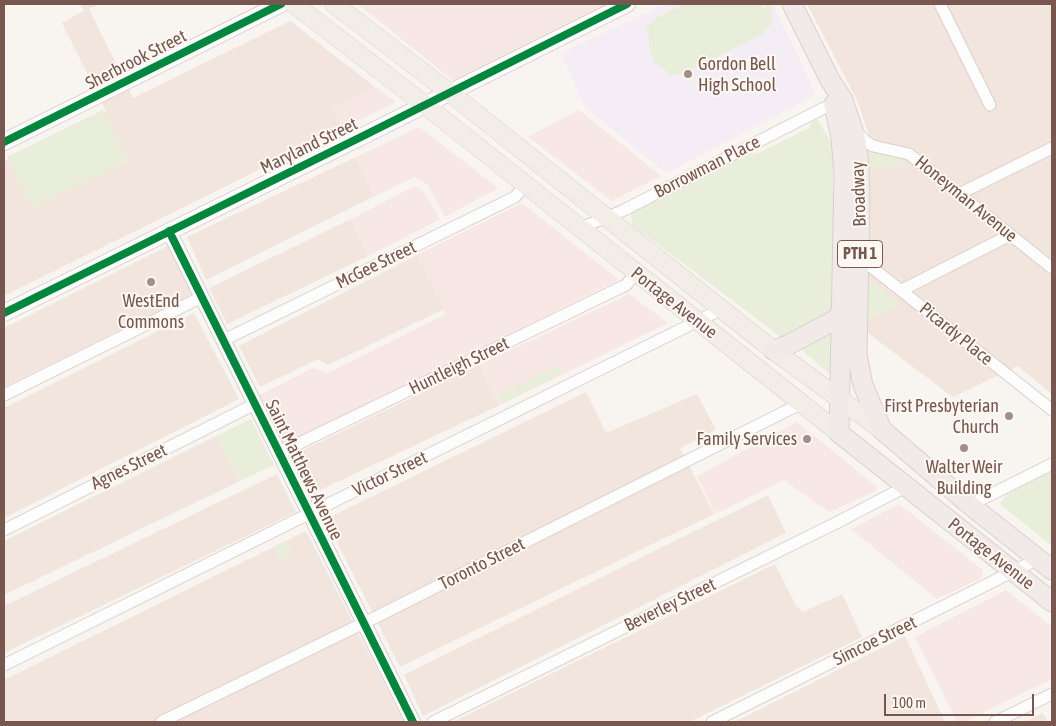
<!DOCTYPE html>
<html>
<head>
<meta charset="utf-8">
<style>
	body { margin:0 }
	#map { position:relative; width:1056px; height:726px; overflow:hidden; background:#f8f4f0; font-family:"Asap Condensed",sans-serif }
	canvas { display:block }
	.frame { position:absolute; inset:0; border:5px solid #77574f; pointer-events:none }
	.scale { position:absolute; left:884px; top:694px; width:150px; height:22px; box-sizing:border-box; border:2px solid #77574f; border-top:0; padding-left:6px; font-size:15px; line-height:18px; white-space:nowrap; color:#77574f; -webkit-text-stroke:4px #fef8f3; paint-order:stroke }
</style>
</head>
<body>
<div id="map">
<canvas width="1056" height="726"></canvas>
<div class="frame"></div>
<div class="scale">100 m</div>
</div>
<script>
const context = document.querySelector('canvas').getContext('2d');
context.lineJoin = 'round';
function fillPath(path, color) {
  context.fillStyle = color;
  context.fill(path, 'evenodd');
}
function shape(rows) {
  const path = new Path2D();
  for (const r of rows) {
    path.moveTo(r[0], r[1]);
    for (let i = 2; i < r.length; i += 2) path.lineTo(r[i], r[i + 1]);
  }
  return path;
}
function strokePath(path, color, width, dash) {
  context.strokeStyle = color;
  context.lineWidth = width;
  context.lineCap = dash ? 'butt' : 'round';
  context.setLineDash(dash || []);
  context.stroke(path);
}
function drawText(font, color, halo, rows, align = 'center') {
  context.font = font + ' "Asap Condensed",sans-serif';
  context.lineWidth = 4;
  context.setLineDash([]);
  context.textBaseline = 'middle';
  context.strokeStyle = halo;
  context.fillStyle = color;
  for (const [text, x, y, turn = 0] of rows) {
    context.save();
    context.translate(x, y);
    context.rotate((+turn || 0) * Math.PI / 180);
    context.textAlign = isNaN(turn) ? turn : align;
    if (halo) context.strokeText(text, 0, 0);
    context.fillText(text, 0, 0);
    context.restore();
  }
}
const residential = shape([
	[80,4,99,4,89,9,133,98,290,21,375,87,333,109,343,128,4,296,4,162,106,111,62,23,84,11],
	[807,4,1052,4,1052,394,1018,366,953,397,868,333,868,132,857,100],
	[356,157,375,196,206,280,187,237],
	[351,219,368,256,227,324,209,288],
	[168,246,192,295,4,387,4,328],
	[417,255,444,309,328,365,318,359,260,387,239,346],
	[194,313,239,399,4,518,4,408],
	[479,365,500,405,316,492,328,518,586,392,606,433,697,394,716,430,680,448,714,514,400,667,293,455],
	[216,436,240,481,4,595,4,541],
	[277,474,296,512,4,653,4,606],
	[768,495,786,533,423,716,404,675],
	[306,531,404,722,4,722,4,680],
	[775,564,796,606,803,612,842,594,862,637,689,722,453,722],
	[905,636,945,722,735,722],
	[1043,713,1048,722,1025,722]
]);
const commercial = shape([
	[358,4,627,4,461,87],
	[375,87,396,102,343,128,333,109],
	[579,110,661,176,612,201,528,137],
	[419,127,498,188,445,217,428,185,415,177,375,196,356,157],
	[415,186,423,191,440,219,368,256,351,219],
	[522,203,619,280,283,446,258,396,313,368,328,373,446,314,417,255],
	[629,294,668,323,500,405,479,365],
	[797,422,877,487,876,491,829,512,784,480,715,514,697,476],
	[899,504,983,570,982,578,937,599,851,529],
	[1006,590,1052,627,1052,679,964,722,957,722,915,637]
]);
const education = shape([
	[666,4,773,4,816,95,666,173,585,107,561,53]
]);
const green = shape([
	[683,4,762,4,766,12,766,4,771,4,772,23,762,34,682,74,674,74,670,76,667,71,655,63,649,46,649,35,645,28,651,25,653,21,660,16],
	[103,110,128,161,32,208,7,157],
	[817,118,831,142,833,163,833,253,831,317,785,340,632,225,631,214,682,180,746,153,757,154,809,128,812,121],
	[873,146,894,154,905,164,868,171],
	[873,281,900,304,867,320,867,284],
	[832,325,830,374,799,348],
	[559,365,563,373,503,403,499,394],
	[251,419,274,465,240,481,216,436],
	[1052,471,1052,546,1000,504,1007,494],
	[285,541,292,555,281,560,274,547]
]);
const minor = shape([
	[940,4,990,105],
	[856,131,865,141,873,146,909,154,1052,268],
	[959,194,1052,148],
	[580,228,622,211,824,108,834,105],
	[860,258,1052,410],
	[902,290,1010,235],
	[224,340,515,197,525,185],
	[4,395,202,297],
	[279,453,626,285,636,273],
	[970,505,1052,464],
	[4,530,255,404],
	[4,665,722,309],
	[161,722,374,618,802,403],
	[433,722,836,523,905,487],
	[712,722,1038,559],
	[995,722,1052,694]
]);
const tertiary = shape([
	[169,231,413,722]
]);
const secondary = shape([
	[4,142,281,4],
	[4,313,363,136,627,4]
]);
const primary = shape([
	[294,4,425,105,839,433],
	[334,4,449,92,773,350,882,430]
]);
const trunk = shape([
	[792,4,830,80,843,100,855,136,859,166,860,197,857,355,863,385,882,430,970,505,1052,570],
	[834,104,841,138,844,174,839,433,1052,602],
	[773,350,788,345,833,321,842,313]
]);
const cycleway = shape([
	[4,142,281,4],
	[169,231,413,722],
	[4,313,363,136,627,4]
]);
const markers = [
	[688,74,5,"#a48e87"],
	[151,282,5,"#a48e87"],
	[1009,416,5,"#a48e87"],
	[807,439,5,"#a48e87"],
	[964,448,5,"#a48e87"]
];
const shields = [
	[860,254,45]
];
const shieldNames = [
	["PTH 1",860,254]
];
const streetNames = [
	["Sherbrook Street",136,60,-27],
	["Maryland Street",309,146,-26],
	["Borrowman Place",707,167,-27],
	["Broadway",859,194,-92],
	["Honeyman Avenue",966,199,39],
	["McGee Street",376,265,-26],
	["Portage Avenue",674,303,38],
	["Picardy Place",956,334,39],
	["Huntleigh Street",459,366,-26],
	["Agnes Street",129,467,-26],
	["Saint Matthews Avenue",304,470,64],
	["Victor Street",390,474,-26],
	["Portage Avenue",991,554,38],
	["Toronto Street",482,564,-27],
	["Beverley Street",670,605,-26],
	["Simcoe Street",875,641,-26]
];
const poiNames = [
	["Gordon Bell",698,64,"left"],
	["High School",698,85,"left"],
	["WestEnd",151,301],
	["Commons",151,322],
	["First Presbyterian",999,406,"right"],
	["Church",999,427,"right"],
	["Family Services",797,439,"right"],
	["Walter Weir",964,467],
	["Building",964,488]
];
fillPath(residential, '#f1e5de');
fillPath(commercial, '#f7e8e5');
fillPath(education, '#f4edf5');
fillPath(green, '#e9eedb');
strokePath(minor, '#d8cfcc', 13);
strokePath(tertiary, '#d8cfcc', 16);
strokePath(secondary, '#d8cfcb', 18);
strokePath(primary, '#d9d0cc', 19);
strokePath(trunk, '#d9d0cc', 21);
strokePath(minor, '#fefdfd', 11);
strokePath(tertiary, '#fefdfd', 14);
strokePath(secondary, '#fefdfd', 16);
strokePath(primary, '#f3ede8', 18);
strokePath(trunk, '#f2eae8', 19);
strokePath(cycleway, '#00873e', 8);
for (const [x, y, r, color] of markers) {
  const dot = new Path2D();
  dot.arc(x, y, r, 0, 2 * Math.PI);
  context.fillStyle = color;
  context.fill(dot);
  strokePath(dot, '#fef8f3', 2);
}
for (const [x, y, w] of shields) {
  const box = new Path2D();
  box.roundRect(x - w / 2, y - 13.5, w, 27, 4);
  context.fillStyle = '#fef8f3';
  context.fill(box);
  strokePath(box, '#77574f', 1);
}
drawText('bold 16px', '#77574f', null, shieldNames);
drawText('18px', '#77574f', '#fef8f3', streetNames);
drawText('18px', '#77574f', '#fef8f3', poiNames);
</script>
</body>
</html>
